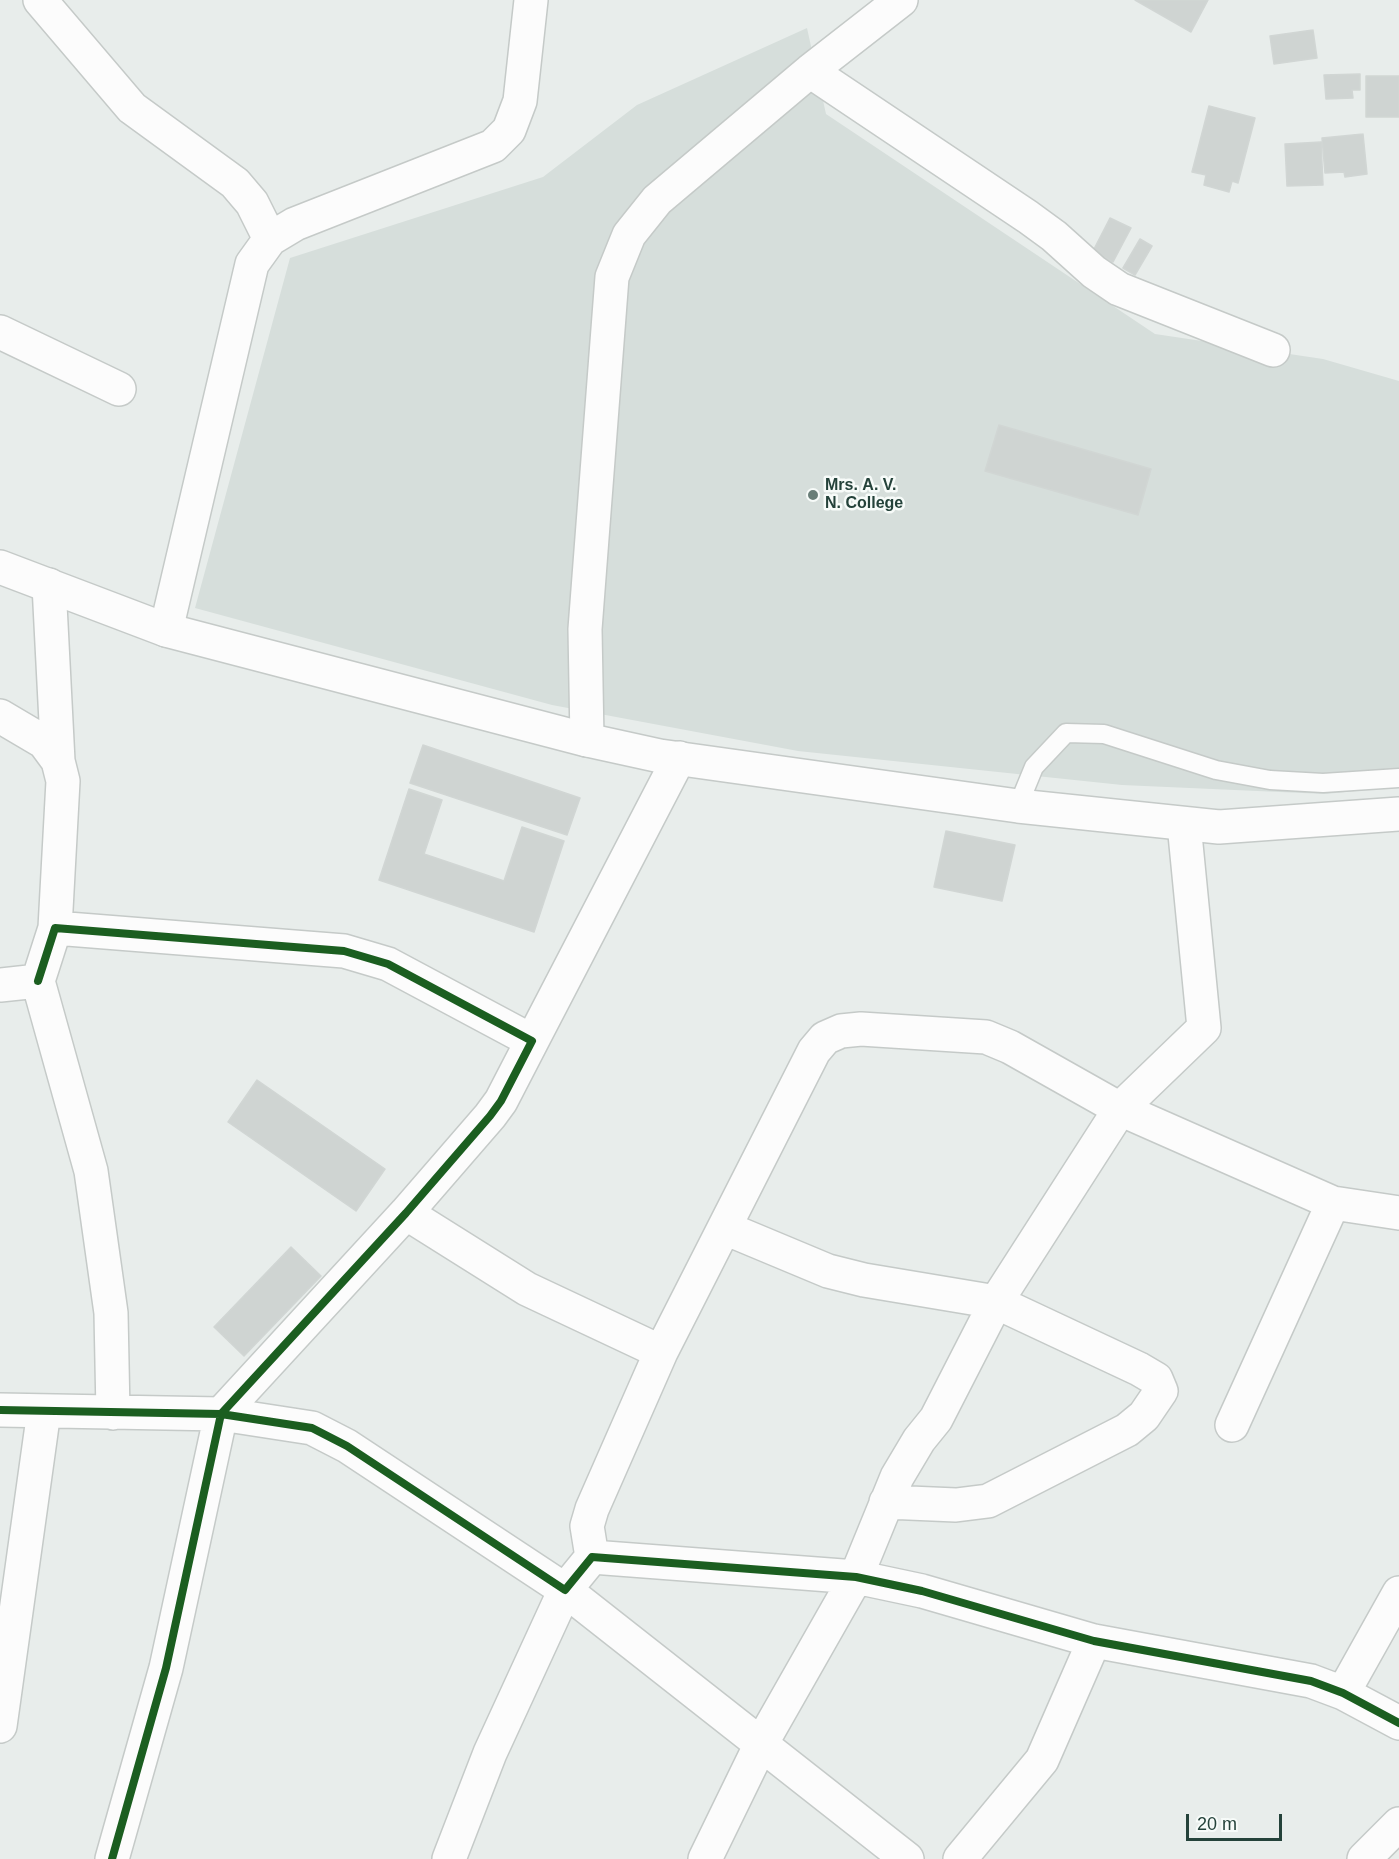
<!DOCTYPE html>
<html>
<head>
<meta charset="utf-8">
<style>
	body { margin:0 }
	#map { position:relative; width:1399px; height:1859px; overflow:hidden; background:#e8edeb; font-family:Helvetica,sans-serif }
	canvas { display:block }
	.scale { position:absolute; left:1186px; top:1814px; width:96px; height:27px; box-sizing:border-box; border:3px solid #24423a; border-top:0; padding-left:8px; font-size:18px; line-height:21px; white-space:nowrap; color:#24423a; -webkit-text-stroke:4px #f7fbf9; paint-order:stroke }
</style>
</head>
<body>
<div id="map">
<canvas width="1399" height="1859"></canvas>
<div class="scale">20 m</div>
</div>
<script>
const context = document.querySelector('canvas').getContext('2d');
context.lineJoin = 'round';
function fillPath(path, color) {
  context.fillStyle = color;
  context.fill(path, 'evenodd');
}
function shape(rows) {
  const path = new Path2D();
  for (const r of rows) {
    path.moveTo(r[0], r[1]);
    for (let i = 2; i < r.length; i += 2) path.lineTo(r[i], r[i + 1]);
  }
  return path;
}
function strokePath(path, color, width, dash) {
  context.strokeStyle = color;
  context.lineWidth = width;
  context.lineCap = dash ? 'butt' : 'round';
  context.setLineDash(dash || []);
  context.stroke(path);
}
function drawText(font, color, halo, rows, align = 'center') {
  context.font = font + ' Helvetica,sans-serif';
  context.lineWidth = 5;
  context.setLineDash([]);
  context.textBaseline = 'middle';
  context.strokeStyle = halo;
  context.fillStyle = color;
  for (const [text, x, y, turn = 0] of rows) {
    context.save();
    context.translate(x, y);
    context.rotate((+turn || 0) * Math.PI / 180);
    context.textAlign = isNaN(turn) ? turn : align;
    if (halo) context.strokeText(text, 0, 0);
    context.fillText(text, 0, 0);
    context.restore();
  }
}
const built = shape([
	[807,28,826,114,1155,334,1323,359,1399,381,1399,787,1325,794,1122,785,798,751,552,705,195,608,290,258,543,177,637,105]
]);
const building = shape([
	[1135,0,1208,0,1191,32,1135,0],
	[1313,30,1317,58,1274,64,1270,36,1313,30],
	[1360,74,1360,90,1352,90,1353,98,1326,99,1324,75,1360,74],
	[1366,76,1399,76,1399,117,1366,117,1366,76],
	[1209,106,1255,118,1238,183,1232,181,1229,192,1204,185,1206,175,1192,172,1209,106],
	[1363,134,1367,174,1345,177,1344,172,1325,173,1322,138,1363,134],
	[1321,142,1323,185,1287,186,1285,144,1321,142],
	[1110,218,1131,228,1113,262,1093,251,1110,218],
	[1140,239,1152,246,1135,275,1123,268,1140,239],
	[999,425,1151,469,1138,515,985,471,999,425],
	[423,745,580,798,567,835,410,783,423,745],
	[409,789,442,800,424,854,504,881,522,827,564,841,534,932,379,880,409,789],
	[946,831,1015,845,1002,901,934,887,946,831],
	[257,1080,385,1169,356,1211,228,1122,257,1080],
	[291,1247,321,1276,244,1356,214,1327,291,1247]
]);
const service = shape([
	[1018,806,1034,767,1066,733,1104,734,1216,770,1270,780,1323,783,1399,778]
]);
const minor = shape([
	[40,0,132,108,235,183,252,203,270,239],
	[810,71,1028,217,1054,236,1094,272,1119,289,1273,350],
	[0,332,119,389],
	[49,585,58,761],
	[166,630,252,264,270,239,295,224,493,146,509,130,520,101,531,0],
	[0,716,44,742,58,761,63,781,55,928],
	[587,740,585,629,612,277,629,235,657,200,810,71,901,0],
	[38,981,55,928,344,951,388,964,532,1041,501,1101,490,1116,406,1213,221,1414,166,1668,112,1859],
	[0,985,38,981,91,1171,111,1313,113,1413],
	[532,1041,679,758],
	[406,1213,527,1289,661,1352],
	[0,1410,221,1414,312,1428,347,1446,565,1590,592,1557,856,1577,922,1591,1094,1641,1311,1681,1343,1693,1399,1723],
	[1232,1425,1333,1203],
	[886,1502,956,1505,988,1501,1127,1430,1144,1416,1161,1391,1156,1379,1139,1369,996,1302,1120,1109,1204,1028,1184,824],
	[592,1557,587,1526,592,1509,661,1352,814,1051,825,1038,841,1031,861,1029,986,1037,1010,1047,1120,1109,1333,1203,1399,1213],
	[1343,1693,1399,1593],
	[0,1726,44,1411],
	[449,1859,490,1753,565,1590,907,1859],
	[705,1859,761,1744,856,1577,897,1477,919,1440,936,1419,996,1302,864,1280,828,1271,725,1228],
	[960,1859,1042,1760,1094,1641],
	[1364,1859,1399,1824]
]);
const tertiary = shape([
	[0,567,166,630,587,740,660,756,1018,806,1219,827,1399,814]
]);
const cycleway = shape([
	[38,981,55,928,344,951,388,964,532,1041,501,1101,490,1116,406,1213,221,1414,166,1668,112,1859],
	[0,1410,221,1414,312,1428,347,1446,565,1590,592,1557,856,1577,922,1591,1094,1641,1311,1681,1343,1693,1399,1723]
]);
const markers = [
	[813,495,6,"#697e78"]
];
const poiNames = [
	["Mrs. A. V.",825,486],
	["N. College",825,504]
];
fillPath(built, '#d6dedb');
fillPath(building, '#cfd4d2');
strokePath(building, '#d1d6d4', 1.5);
strokePath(service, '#c5cac8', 21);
strokePath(minor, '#c5cac8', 36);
strokePath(tertiary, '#c5cac8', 36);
strokePath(service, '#fcfcfc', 18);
strokePath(minor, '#fcfcfc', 33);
strokePath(tertiary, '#fcfcfc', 33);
strokePath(cycleway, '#1b5e20', 8);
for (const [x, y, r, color] of markers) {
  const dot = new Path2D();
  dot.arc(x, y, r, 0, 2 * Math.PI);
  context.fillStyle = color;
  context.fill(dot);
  strokePath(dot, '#f7fbf9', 2);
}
drawText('bold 16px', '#24423a', '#f7fbf9', poiNames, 'left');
</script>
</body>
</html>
